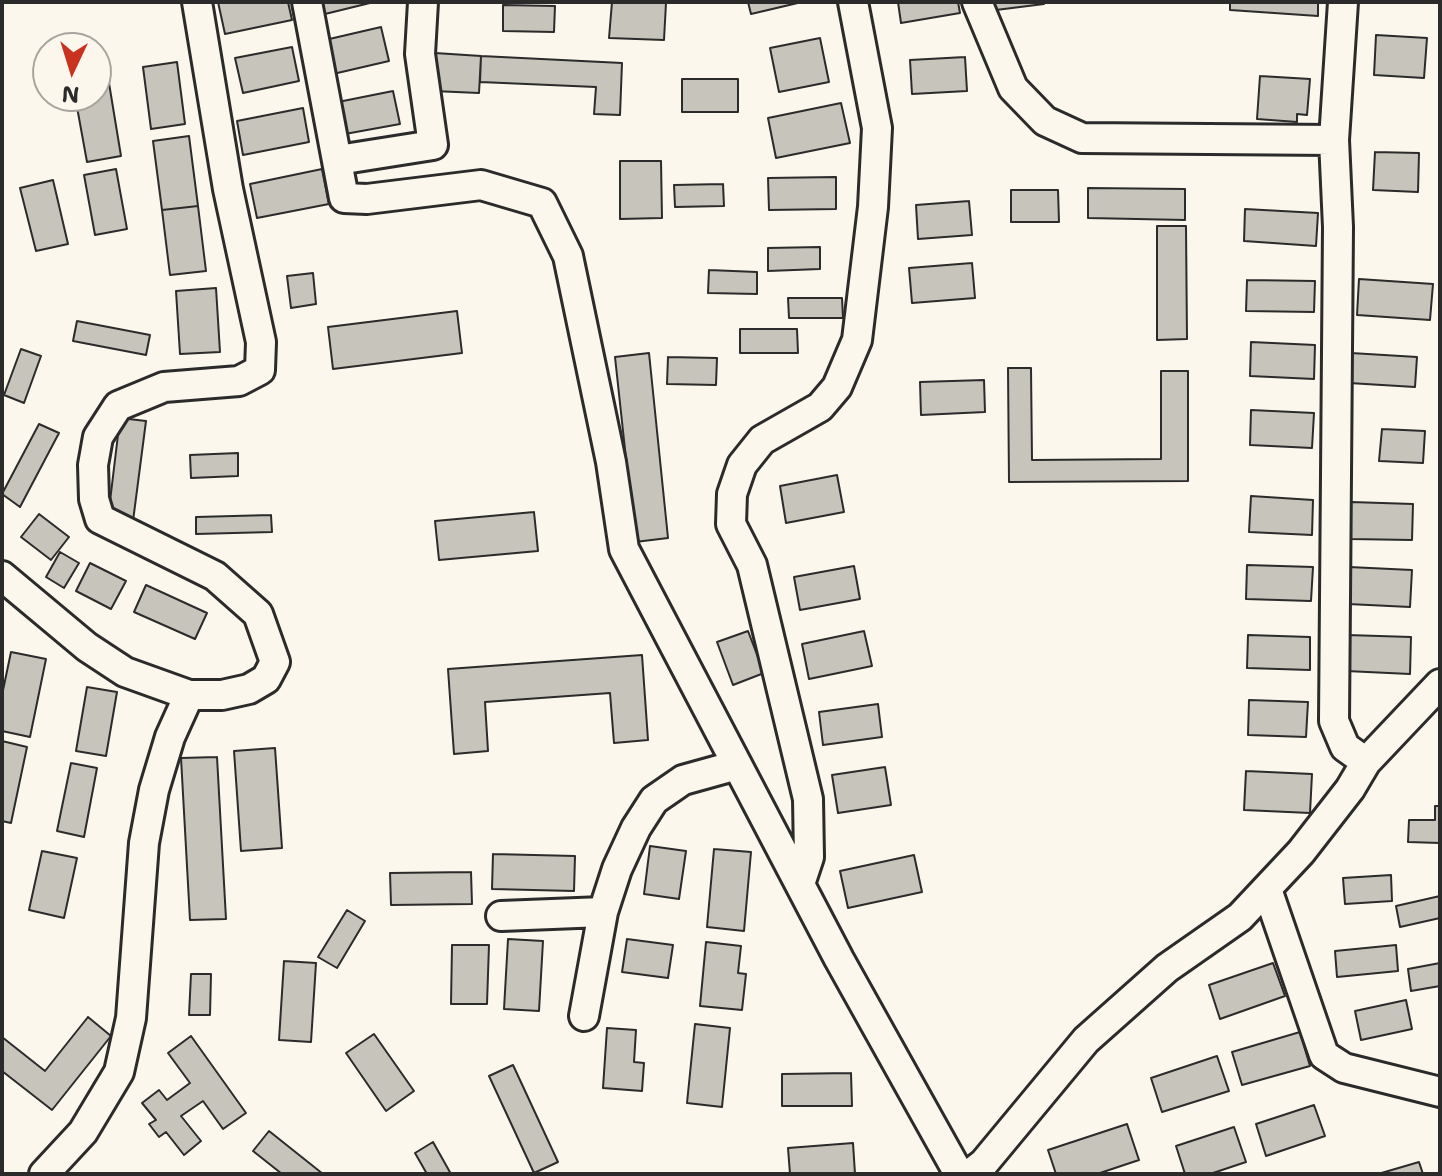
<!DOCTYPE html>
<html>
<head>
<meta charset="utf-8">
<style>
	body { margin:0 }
	#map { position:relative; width:1442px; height:1176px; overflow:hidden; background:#fbf7ec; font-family:"Shantell Sans",sans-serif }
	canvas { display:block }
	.frame { position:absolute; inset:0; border:4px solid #2b2b2b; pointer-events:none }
	.north { position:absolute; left:32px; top:32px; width:80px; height:80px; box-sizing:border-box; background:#fbf7ec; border:2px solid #a8a59f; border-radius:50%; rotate:184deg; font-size:22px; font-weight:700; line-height:32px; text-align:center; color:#2b2b2b }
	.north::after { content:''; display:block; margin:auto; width:28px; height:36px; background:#c8321e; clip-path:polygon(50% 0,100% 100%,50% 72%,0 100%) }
</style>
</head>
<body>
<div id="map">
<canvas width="1442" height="1176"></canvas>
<div class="frame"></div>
<div class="north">N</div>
</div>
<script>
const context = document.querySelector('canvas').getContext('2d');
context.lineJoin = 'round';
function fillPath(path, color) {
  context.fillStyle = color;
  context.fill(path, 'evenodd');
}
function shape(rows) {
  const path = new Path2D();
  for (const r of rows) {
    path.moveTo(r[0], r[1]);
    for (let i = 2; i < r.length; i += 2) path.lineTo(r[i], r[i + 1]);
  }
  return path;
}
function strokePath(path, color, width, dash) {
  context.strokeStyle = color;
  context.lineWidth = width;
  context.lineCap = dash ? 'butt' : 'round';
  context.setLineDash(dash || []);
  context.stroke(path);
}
const building = shape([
	[218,2,288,2,292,20,225,34,218,2],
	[322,2,374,2,325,14,322,2],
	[612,2,666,3,664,40,609,38,612,2],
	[748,2,802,2,751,14,748,2],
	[898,2,958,2,960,13,901,23,898,2],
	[987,2,1044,2,1044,4,988,11,987,2],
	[1230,2,1318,2,1318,16,1230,10,1230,2],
	[503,5,555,6,554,32,503,31,503,5],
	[381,27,389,61,333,74,325,40,381,27],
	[1376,35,1427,38,1424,78,1374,75,1376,35],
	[820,38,829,82,779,92,770,48,820,38],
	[292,47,299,81,243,93,235,58,292,47],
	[435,53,481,56,479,93,433,91,435,53],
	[481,56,622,63,620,115,594,114,596,87,480,82,481,56],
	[965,57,967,91,912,94,910,60,965,57],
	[177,62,185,124,151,129,143,67,177,62],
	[1260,76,1310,79,1307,115,1297,114,1297,122,1257,119,1260,76],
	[108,77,121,156,87,162,75,96,96,96,96,79,108,77],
	[682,79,738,79,738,112,682,112,682,79],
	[393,91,400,124,345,134,338,102,393,91],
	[841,103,850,143,776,158,768,118,841,103],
	[303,108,309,142,243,155,237,121,303,108],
	[189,136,198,206,162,210,153,141,189,136],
	[1375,152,1419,153,1418,192,1373,190,1375,152],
	[620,161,661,161,662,218,620,219,620,161],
	[116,169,127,229,95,235,84,175,116,169],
	[322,169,329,204,257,218,250,184,322,169],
	[836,177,836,209,769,210,768,178,836,177],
	[53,180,68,244,36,251,20,188,53,180],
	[723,184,724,206,675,207,674,185,723,184],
	[1088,188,1185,189,1185,220,1088,218,1088,188],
	[1011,190,1058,190,1059,222,1011,222,1011,190],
	[969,201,972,235,918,239,916,205,969,201],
	[198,206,206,271,170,275,162,210,198,206],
	[1245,209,1318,213,1316,246,1244,241,1245,209],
	[1157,226,1186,226,1187,339,1157,340,1157,226],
	[820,247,820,269,768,271,768,248,820,247],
	[972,263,975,298,912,303,909,268,972,263],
	[709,270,757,272,757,294,708,293,709,270],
	[313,273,316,304,291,308,287,276,313,273],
	[1359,279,1433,284,1430,320,1357,315,1359,279],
	[1247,280,1315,281,1314,312,1246,311,1247,280],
	[216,288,220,352,180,354,176,291,216,288],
	[788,298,842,298,843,318,789,318,788,298],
	[457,311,462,353,333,369,328,327,457,311],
	[77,321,150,335,146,355,73,341,77,321],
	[740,329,797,329,798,353,740,353,740,329],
	[1251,342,1315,345,1314,379,1250,376,1251,342],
	[21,349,41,356,24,403,4,395,21,349],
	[649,353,668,538,635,542,615,357,649,353],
	[1351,353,1417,357,1415,387,1349,383,1351,353],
	[668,357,717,358,716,385,667,384,668,357],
	[1008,368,1031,368,1032,460,1161,459,1161,371,1188,371,1188,481,1009,482,1008,368],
	[984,380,985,412,921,415,920,382,984,380],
	[1251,410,1314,413,1312,448,1250,445,1251,410],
	[120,418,146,421,133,521,108,518,120,418],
	[39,424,59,433,20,507,2,494,39,424],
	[1382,429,1425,431,1423,463,1379,461,1382,429],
	[238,453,238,476,191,478,190,455,238,453],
	[837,475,844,512,786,523,780,486,837,475],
	[1251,496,1313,500,1312,535,1249,532,1251,496],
	[1351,502,1413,504,1412,540,1350,539,1351,502],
	[534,512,538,551,439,560,435,521,534,512],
	[39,514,69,537,51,560,21,537,39,514],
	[271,515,272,532,196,534,196,517,271,515],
	[60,552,79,563,64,588,46,577,60,552],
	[90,563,126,581,111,609,76,591,90,563],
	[1247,565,1313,567,1311,601,1246,599,1247,565],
	[854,566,860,599,800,610,794,577,854,566],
	[1349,567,1412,570,1410,607,1348,604,1349,567],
	[146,585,207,613,195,639,134,612,146,585],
	[748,631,764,673,733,685,717,642,748,631],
	[864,631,872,666,809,679,802,644,864,631],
	[1248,635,1310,637,1310,670,1247,668,1248,635],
	[1347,635,1411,637,1410,674,1346,671,1347,635],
	[11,652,46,659,30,737,2,731,2,695,11,652],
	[642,655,648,740,614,743,610,693,485,702,488,751,454,754,448,669,642,655],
	[87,687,117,692,106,756,76,751,87,687],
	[1249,700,1308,702,1306,737,1248,735,1249,700],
	[878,704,882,737,823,745,819,712,878,704],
	[2,741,27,747,11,823,2,821,2,741],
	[275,748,282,848,241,851,234,751,275,748],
	[217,757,226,919,190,920,181,758,217,757],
	[71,763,97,768,84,837,57,831,71,763],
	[885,767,891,805,838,813,832,775,885,767],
	[1246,771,1312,774,1310,813,1244,810,1246,771],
	[1435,806,1440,806,1440,843,1408,842,1409,820,1435,820,1435,806],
	[650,846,686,851,679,899,644,894,650,846],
	[714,849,751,852,744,931,707,927,714,849],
	[42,851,77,858,64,918,29,910,42,851],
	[493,854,575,856,574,891,492,889,493,854],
	[914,855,922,892,848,908,840,871,914,855],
	[471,872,472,904,391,905,390,873,471,872],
	[1391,875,1392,901,1345,904,1343,878,1391,875],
	[1440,896,1440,918,1400,927,1396,906,1440,896],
	[347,910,365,921,337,968,318,957,347,910],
	[508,939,543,941,539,1011,504,1009,508,939],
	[627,939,673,945,668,978,622,972,627,939],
	[706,942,741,946,738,973,746,974,742,1010,700,1006,706,942],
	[452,945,489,945,487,1004,451,1004,452,945],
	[1396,945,1398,971,1337,977,1335,951,1396,945],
	[284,961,316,963,311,1042,279,1040,284,961],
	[1273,963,1285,996,1220,1019,1209,985,1273,963],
	[1440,963,1440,986,1411,991,1408,969,1440,963],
	[191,974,211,974,210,1015,189,1015,191,974],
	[1406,1000,1412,1029,1361,1040,1355,1011,1406,1000],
	[88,1017,111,1036,52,1110,2,1071,2,1037,45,1071,88,1017],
	[695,1024,730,1028,722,1107,687,1103,695,1024],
	[607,1028,636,1030,634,1062,644,1063,642,1091,603,1088,607,1028],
	[1300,1032,1310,1066,1242,1085,1232,1052,1300,1032],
	[374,1034,414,1091,386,1111,346,1053,374,1034],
	[191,1036,246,1113,223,1129,203,1101,181,1116,201,1141,184,1155,166,1132,159,1137,149,1124,156,1120,142,1103,159,1090,167,1100,190,1083,168,1053,191,1036],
	[1217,1056,1229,1091,1162,1112,1151,1078,1217,1056],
	[513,1065,558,1162,534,1173,489,1076,513,1065],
	[851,1073,852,1106,782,1106,782,1074,851,1073],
	[1314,1105,1325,1136,1266,1156,1256,1124,1314,1105],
	[1127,1124,1139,1160,1097,1174,1056,1174,1048,1150,1127,1124],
	[1234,1127,1246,1162,1210,1174,1185,1174,1176,1146,1234,1127],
	[269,1131,323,1174,282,1174,253,1151,269,1131],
	[433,1142,451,1174,427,1174,415,1153,433,1142],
	[853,1143,855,1174,790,1174,788,1148,853,1143],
	[1419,1162,1423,1174,1378,1174,1419,1162]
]);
const minor = shape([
	[307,2,344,198,367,199,481,185,542,203,568,256,611,462,624,549,839,959,959,1174],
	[977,2,1013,88,1045,121,1082,138,1334,140],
	[1343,2,1334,140,1338,227,1334,721,1345,747,1366,762],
	[338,160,433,145,420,54,423,2],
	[2,576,87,647,125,672,189,695,222,695,249,689,266,679,275,662,258,614,215,576,100,519,94,499,93,465,98,437,118,406,164,387,239,381,260,370,261,342,228,189,197,2],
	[800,884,809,857,808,799,752,565,731,524,732,494,742,465,762,440,820,407,837,387,857,340,873,207,877,128,853,2],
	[1267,889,1324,1055,1344,1068,1440,1092],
	[501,916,603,912],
	[584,1016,603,912,617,869,636,828,654,800,683,780,737,765],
	[44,1174,83,1132,119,1072,131,1018,144,843,154,790,170,737,189,695],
	[970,1174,984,1163,1086,1040,1167,968,1240,917,1301,852,1350,789,1366,762,1440,684]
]);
fillPath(building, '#c7c4bc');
strokePath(building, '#2b2b2b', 2);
strokePath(minor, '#2b2b2b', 34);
strokePath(minor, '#fbf7ec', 28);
</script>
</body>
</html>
